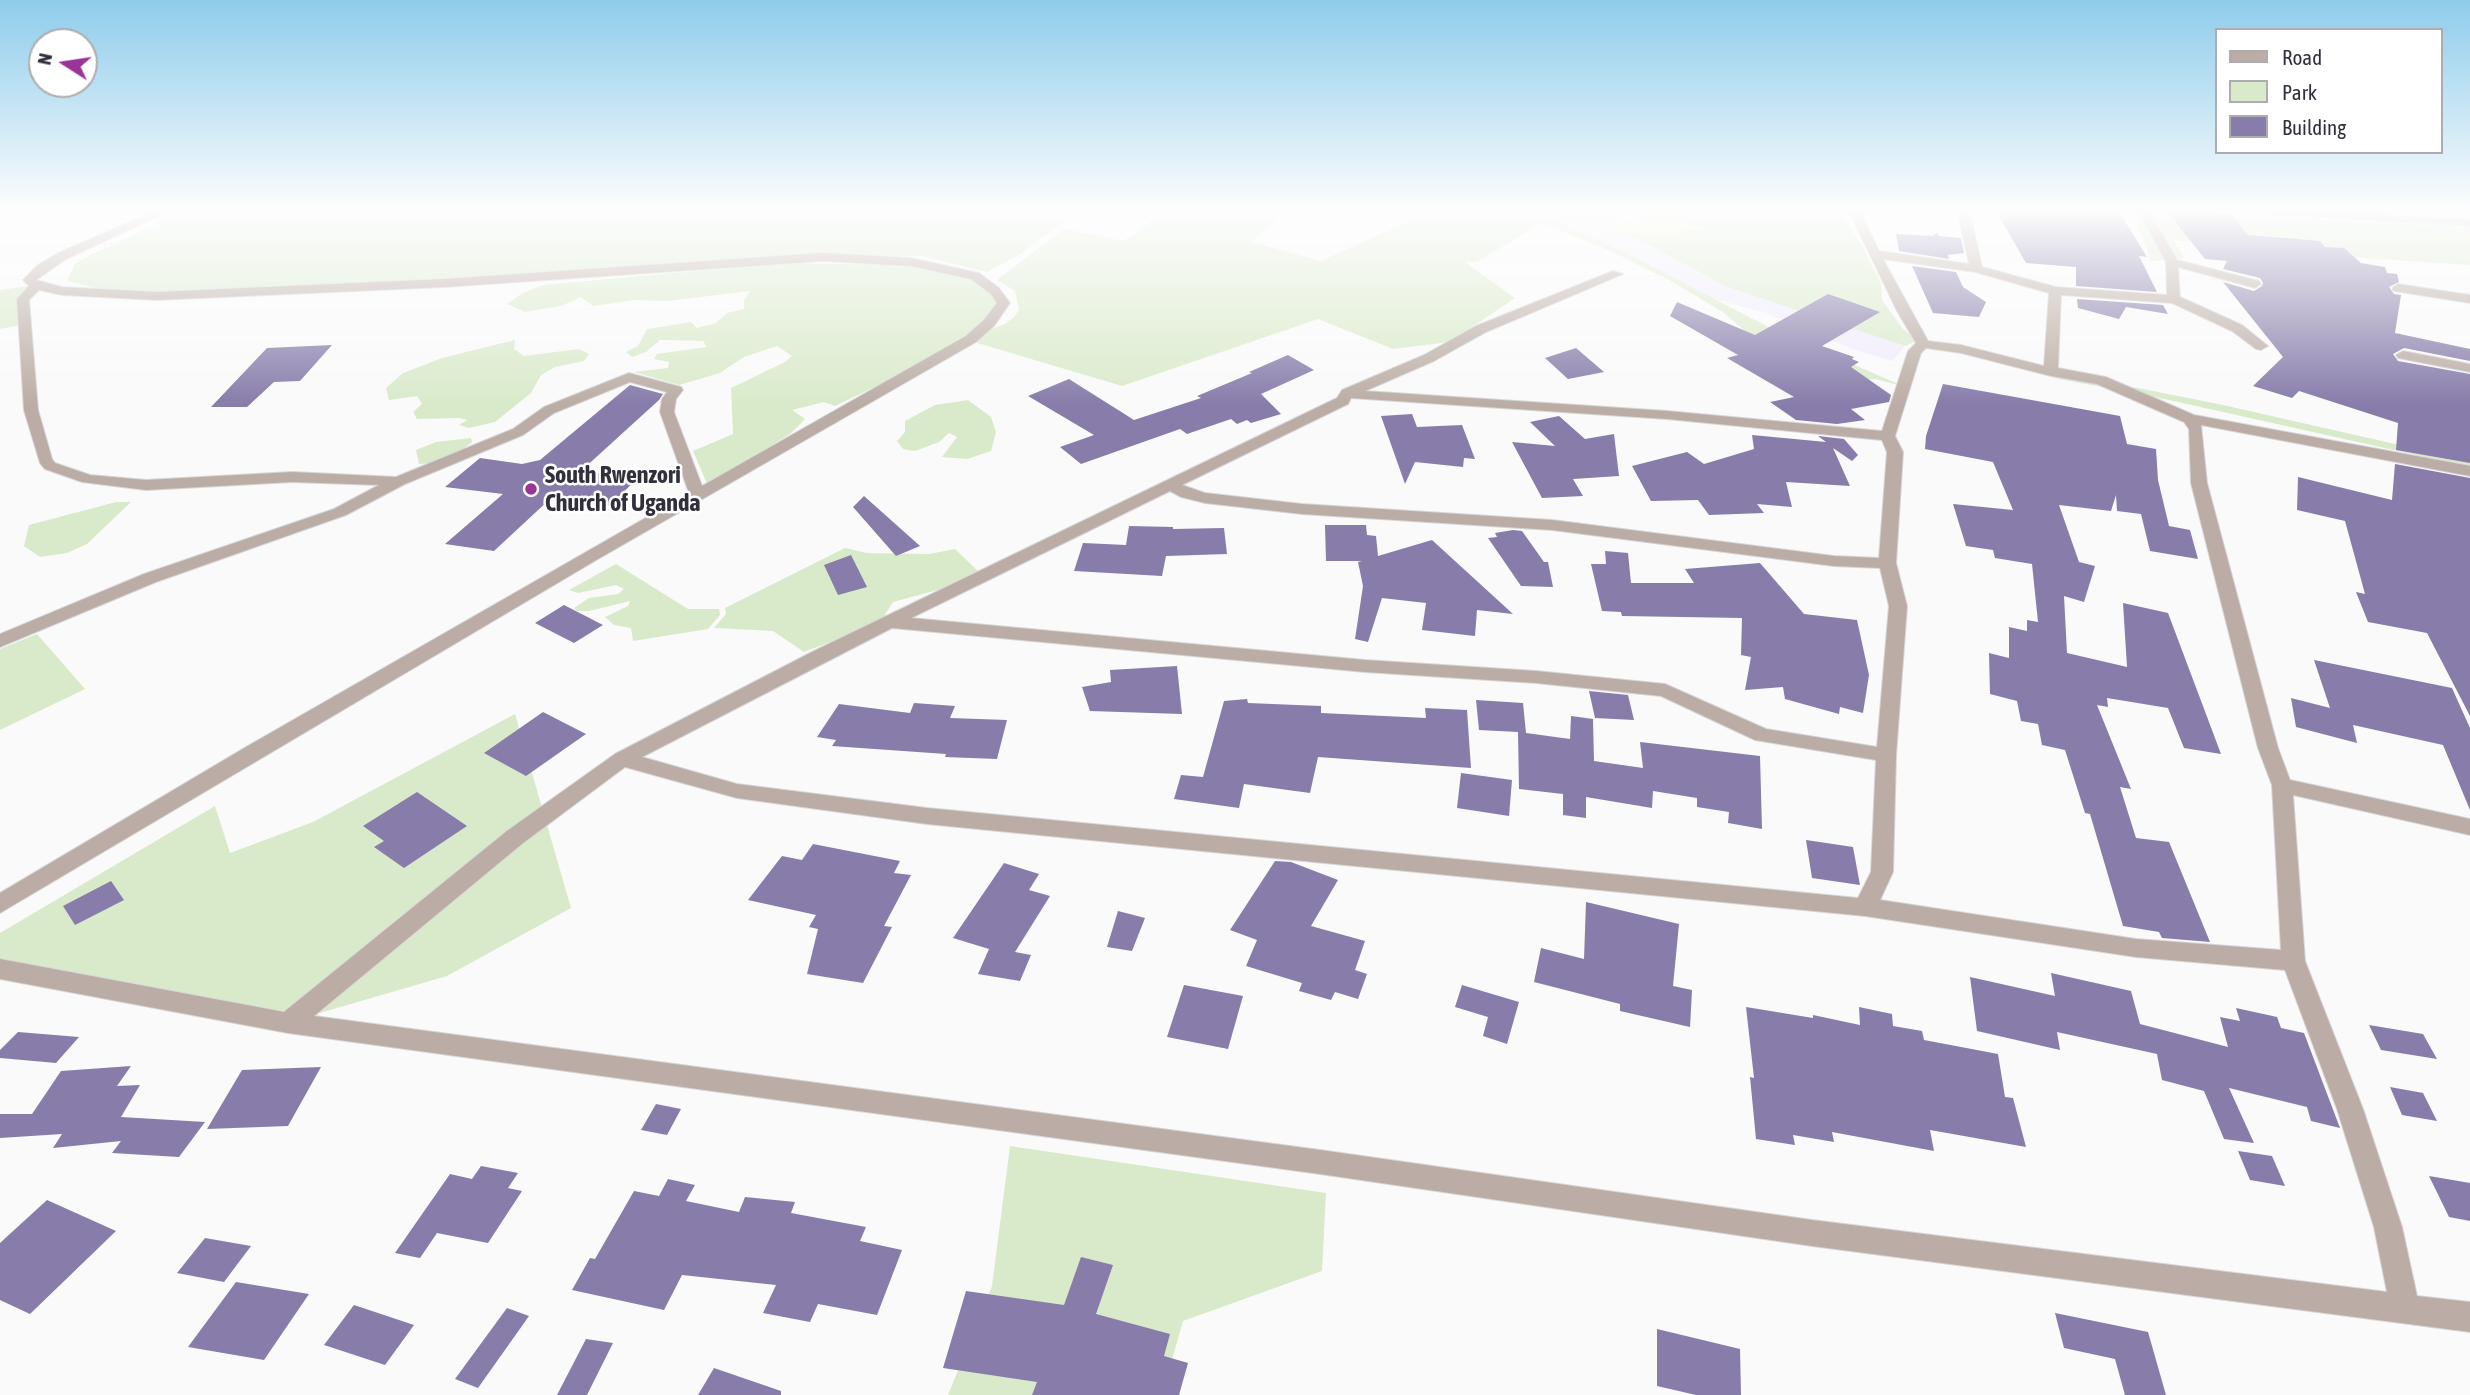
<!DOCTYPE html>
<html>
<head>
<meta charset="utf-8">
<style>
	body { margin:0 }
	#map { position:relative; width:2470px; height:1395px; overflow:hidden; background:#fafafa; font-family:"Asap Condensed",sans-serif }
	canvas { display:block }
	.legend { position:absolute; left:2215px; top:28px; width:228px; height:126px; box-sizing:border-box; background:#fff; border:2px solid #adacb1; margin:0; padding:9px 12px; list-style:none; font-size:21px; color:#312f3b }
	.legend li { display:flex; align-items:center; gap:14px; height:35px }
	.legend b { width:35px; border:2px solid #adacb1 }
	.north { position:absolute; left:28px; top:28px; width:70px; height:70px; box-sizing:border-box; background:#fff; border:2px solid #adacb1; border-radius:50%; rotate:282deg; font-size:19px; font-weight:700; line-height:28px; text-align:center; color:#312f3b }
	.north::after { content:''; display:block; margin:auto; width:24px; height:32px; background:#9a3499; clip-path:polygon(50% 0,100% 100%,50% 72%,0 100%) }
</style>
</head>
<body>
<div id="map">
<canvas width="2470" height="1395"></canvas>
<ul class="legend">
<li><b style="height:9px;background:#bbada5"></b>Road</li>
<li><b style="height:19px;background:#d9eaca"></b>Park</li>
<li><b style="height:19px;background:#877caa"></b>Building</li>
</ul>
<div class="north">N</div>
</div>
<script>
const context = document.querySelector('canvas').getContext('2d');
context.lineJoin = 'round';
function fillPath(path, color) {
  context.fillStyle = color;
  context.fill(path, 'evenodd');
}
function shape(rows) {
  const path = new Path2D();
  for (const r of rows) {
    path.moveTo(r[0], r[1]);
    for (let i = 2; i < r.length; i += 2) path.lineTo(r[i], r[i + 1]);
  }
  return path;
}
function strokePath(path, color, width, dash) {
  context.strokeStyle = color;
  context.lineWidth = width;
  context.lineCap = dash ? 'butt' : 'round';
  context.setLineDash(dash || []);
  context.stroke(path);
}
function drawText(font, color, halo, rows, align = 'center') {
  context.font = font + ' "Asap Condensed",sans-serif';
  context.lineWidth = 5;
  context.setLineDash([]);
  context.textBaseline = 'middle';
  context.strokeStyle = halo;
  context.fillStyle = color;
  for (const [text, x, y, turn = 0] of rows) {
    context.save();
    context.translate(x, y);
    context.rotate((+turn || 0) * Math.PI / 180);
    context.textAlign = isNaN(turn) ? turn : align;
    if (halo) context.strokeText(text, 0, 0);
    context.fillText(text, 0, 0);
    context.restore();
  }
}
const built = shape([
	[1533,209,1579,209,1727,287,1905,346,1892,361,1855,350,1766,313,1711,298]
]);
const green = shape([
	[190,209,1082,209,1020,254,987,272,921,256,802,254,482,280,202,294,101,289,67,281,75,264,90,255],
	[1167,209,1288,209,1252,242,1321,261,1435,209,1533,209,1622,251,1780,333,1903,386,1875,379,1818,383,1753,338,1723,312,1669,280,1608,250,1541,223,1477,262,1465,262,1515,298,1450,342,1393,349,1318,319,1122,386,964,339,1005,324,1014,317,1019,310,1015,291,997,280,1064,229,1124,241],
	[1696,209,1839,209,1864,249,1881,284,1882,300,1903,329,1919,340,1905,346,1727,287,1626,233,1676,233,1678,230,1699,230,1682,217,1696,215],
	[2132,209,2227,209,2332,220,2470,227,2470,265,2287,253,2173,240,2185,258,2151,261],
	[783,263,917,265,978,281,993,293,998,308,988,319,969,333,902,374,835,406,824,402,792,410,805,419,790,434,708,486,693,451,733,434,731,388,785,362,792,356,777,346,744,357,720,373,679,385,634,372,668,368,669,362,654,359,657,354,707,347,703,341,660,340,646,352,632,357,626,352,638,346,647,329,691,322,697,328,716,323,727,313,744,309,744,300,750,291,668,301,635,300,593,306,581,297,561,306,525,312,507,304,521,294,543,285],
	[28,286,32,323,0,329,0,290],
	[515,340,514,349,524,356,579,349,589,354,584,361,555,367,541,375,531,393,495,422,469,428,459,425,467,420,459,418,417,419,413,412,422,404,417,396,389,400,386,388,403,373,442,358],
	[2053,378,2098,380,2223,405,2470,461,2470,467,2151,396],
	[968,400,991,417,996,432,991,451,967,459,942,457,957,437,949,433,939,442,915,451,903,449,897,441,905,432,905,421,935,405],
	[471,438,472,442,458,453,438,463,419,464,416,450,436,442],
	[116,502,131,502,87,544,67,553,40,557,24,546,29,525],
	[845,548,867,553,929,554,955,549,981,574,956,585,893,602,880,623,804,652,773,631,714,628,726,614,725,608],
	[616,564,688,609,719,609,720,615,708,629,633,641,631,628,614,625,605,617,628,606,630,601,589,611,577,611,574,608,589,598,618,594,624,589,616,585,578,593,569,590],
	[37,634,85,689,0,730,0,649],
	[515,714,571,908,447,976,313,1015,0,968,0,933,215,806,230,853,313,822],
	[1010,1146,1326,1193,1322,1271,1183,1321,1162,1395,948,1395,992,1286]
]);
const sand = shape([
	[1578,209,1611,209,1605,211,1607,215,1628,218,1648,216,1648,211,1643,209,1696,209,1696,215,1682,218,1686,222,1703,227,1699,230,1678,230,1677,233,1626,233]
]);
const building = shape([
	[1995,209,2118,210,2147,257,2139,256,2157,292,2076,286,2076,267,2026,263],
	[2165,209,2230,213,2248,235,2320,241,2325,247,2344,248,2361,263,2385,267,2387,273,2397,274,2399,282,2389,287,2394,294,2401,295,2395,333,2470,349,2470,361,2404,348,2393,354,2398,361,2470,374,2470,463,2396,450,2398,423,2299,391,2292,398,2253,386,2283,357,2223,282,2254,291,2262,286,2263,283,2260,278,2223,269,2227,261,2205,259],
	[1937,233,1939,236,1961,238,1964,253,1948,255,1949,259,1899,251,1896,234,1932,236],
	[1912,266,1956,272,1963,287,1986,302,1979,317,1933,313],
	[1828,294,1880,312,1822,346,1854,357,1852,359,1859,362,1851,367,1891,395,1889,402,1851,409,1865,420,1837,424,1796,420,1770,402,1794,397,1727,358,1738,355,1670,316,1677,302,1755,335],
	[2077,299,2163,305,2168,314,2126,307,2119,319,2078,308],
	[332,345,300,381,274,382,247,407,211,407,267,348],
	[1576,348,1604,372,1568,379,1545,358],
	[1288,355,1314,370,1261,394,1281,414,1251,423,1247,420,1237,424,1231,419,1187,434,1180,429,1081,464,1060,447,1094,435,1028,396,1069,379,1134,420,1201,398,1197,396,1252,373,1249,372],
	[1943,384,2120,416,2127,444,2156,449,2158,480,2169,526,2190,530,2198,559,2150,551,2141,514,2117,511,2116,495,2111,511,2059,505,2079,562,2095,566,2084,602,2064,596,2067,653,2127,667,2123,603,2168,613,2221,754,2184,748,2168,708,2107,698,2108,707,2097,705,2131,789,2120,787,2136,838,2169,842,2210,942,2162,938,2159,932,2123,926,2090,814,2085,813,2065,750,2042,745,2038,724,2021,721,2017,701,1990,694,1989,653,2009,658,2009,627,2027,631,2027,620,2038,622,2032,564,1995,558,1993,550,1966,546,1953,504,2013,510,1993,462,1925,449,1926,436],
	[630,385,663,394,659,400,581,471,638,478,609,506,550,499,494,551,445,544,503,494,445,487,480,458,522,464,540,460],
	[1412,414,1417,427,1462,425,1475,459,1464,458,1463,467,1415,462,1405,484,1381,416],
	[1559,416,1585,439,1614,434,1619,476,1573,479,1583,496,1542,498,1512,442,1555,446,1530,422],
	[1752,435,1826,442,1818,436,1844,439,1858,455,1852,461,1833,448,1850,486,1786,482,1792,507,1757,504,1764,513,1709,515,1698,500,1651,501,1632,466,1687,452,1704,464,1754,449],
	[2395,464,2470,478,2470,716,2427,633,2368,622,2356,592,2365,594,2345,521,2297,510,2298,477,2392,500],
	[864,496,920,546,896,556,853,507],
	[1325,525,1366,525,1367,535,1376,536,1378,556,1432,540,1513,614,1477,610,1475,636,1422,630,1426,603,1382,598,1368,642,1355,639,1363,586,1358,562,1362,561,1326,561],
	[1129,526,1173,527,1173,529,1224,528,1227,554,1166,556,1162,576,1074,571,1083,543,1126,545],
	[1513,530,1522,531,1544,562,1548,562,1553,587,1521,586,1488,538,1497,537,1495,533],
	[1605,551,1628,553,1631,583,1694,583,1685,569,1760,563,1804,614,1857,620,1869,675,1863,713,1840,707,1839,714,1785,699,1783,687,1745,690,1751,657,1741,655,1742,618,1622,616,1621,612,1602,611,1591,564,1606,564],
	[851,555,867,587,838,595,824,565],
	[564,605,603,625,574,643,535,623],
	[2314,660,2452,688,2470,728,2470,810,2443,745,2353,725,2357,743,2296,727,2291,698,2330,708],
	[1177,666,1182,714,1090,711,1082,687,1111,682,1110,670],
	[1589,691,1628,695,1634,720,1595,718],
	[1247,699,1248,703,1321,706,1321,713,1426,718,1425,708,1467,710,1471,768,1318,757,1310,793,1244,784,1239,808,1174,799,1181,775,1203,777,1224,701],
	[1476,700,1523,703,1526,733,1570,739,1571,716,1593,719,1594,761,1643,768,1640,742,1760,756,1762,829,1728,823,1729,812,1697,807,1697,798,1653,791,1652,808,1586,797,1586,818,1563,815,1563,794,1519,789,1518,732,1479,730],
	[914,703,955,706,950,718,1007,720,997,759,945,757,946,754,832,746,836,740,817,737,839,704,910,713],
	[543,712,586,734,526,776,484,753],
	[1461,773,1512,780,1509,816,1457,808],
	[417,792,467,826,404,868,374,847,384,841,363,826],
	[1806,840,1853,847,1860,885,1812,878],
	[813,844,900,861,894,873,911,875,884,926,892,927,863,983,807,974,818,929,809,927,816,915,748,900,782,856,802,860],
	[1275,861,1291,862,1338,880,1311,926,1365,941,1355,970,1367,974,1358,999,1335,992,1331,1000,1299,991,1302,983,1246,966,1257,940,1230,930],
	[1004,863,1039,874,1029,890,1050,896,1015,952,1031,955,1020,981,978,974,989,949,953,938],
	[111,881,124,900,75,925,63,906],
	[1586,902,1679,924,1673,986,1692,990,1690,1027,1620,1011,1620,1004,1534,982,1541,948,1584,959],
	[1118,911,1145,918,1132,951,1107,947],
	[2051,973,2131,991,2140,1024,2228,1047,2220,1017,2240,1021,2236,1008,2277,1017,2281,1028,2304,1033,2340,1128,2311,1121,2307,1107,2229,1088,2254,1143,2224,1139,2204,1091,2162,1080,2157,1054,2057,1032,2060,1050,1977,1031,1970,977,2055,996],
	[1184,985,1243,996,1228,1049,1167,1037],
	[1462,985,1519,1002,1507,1044,1483,1036,1488,1017,1455,1007],
	[1746,1007,1813,1018,1813,1015,1860,1025,1859,1007,1892,1014,1893,1026,1922,1031,1924,1040,1998,1054,2005,1097,2013,1098,2026,1147,1930,1130,1934,1151,1832,1132,1834,1142,1793,1135,1795,1145,1756,1139,1750,1077,1754,1078],
	[2369,1025,2423,1034,2437,1059,2381,1050],
	[18,1032,79,1037,56,1063,0,1058,0,1050],
	[131,1066,117,1086,140,1085,121,1117,205,1122,179,1157,112,1153,121,1141,53,1148,62,1134,0,1138,0,1114,32,1114,61,1071],
	[321,1067,288,1126,207,1129,242,1070],
	[2390,1087,2423,1093,2437,1121,2402,1115],
	[656,1104,681,1109,667,1135,641,1130],
	[2238,1151,2272,1156,2285,1186,2250,1180],
	[481,1166,518,1173,508,1188,522,1191,488,1243,437,1233,420,1258,395,1253,450,1174,472,1179],
	[2429,1176,2470,1183,2470,1221,2449,1217],
	[668,1179,695,1185,686,1201,739,1212,745,1197,795,1202,791,1213,866,1227,860,1241,902,1250,877,1315,818,1304,810,1322,763,1313,776,1285,682,1275,664,1310,572,1290,590,1258,595,1259,634,1191,659,1196],
	[47,1200,116,1231,30,1314,0,1300,0,1243],
	[205,1238,251,1246,224,1282,177,1273],
	[1081,1257,1113,1265,1096,1314,1170,1334,1164,1356,1188,1363,1179,1395,1032,1395,1037,1382,943,1368,966,1291,1064,1305],
	[236,1282,309,1294,264,1360,188,1347],
	[354,1305,414,1325,385,1365,324,1345],
	[507,1308,529,1316,478,1388,455,1379],
	[2055,1313,2148,1332,2166,1395,2125,1395,2115,1359,2064,1348],
	[1657,1329,1740,1349,1741,1395,1696,1395,1657,1386],
	[586,1339,613,1343,587,1395,557,1395],
	[714,1368,781,1391,781,1395,698,1395]
]);
const minor = shape([
	[159,209,174,209,66,259,36,280,62,287,157,292,445,279,823,253,911,258,979,273,999,288,1010,303,994,326,976,342,598,559,0,913,0,893,246,747,689,493,660,412,662,399,667,392,630,382,554,413,523,435,405,484,346,515,156,582,0,647,0,634,144,574,334,509,379,485,292,482,146,490,82,482,45,469,40,463,24,410,17,299,29,286,23,280,38,265,58,253,159,209],
	[823,261,911,266,971,279,991,294,997,303,984,320,966,336,702,486,674,412,676,399,683,390,681,387,629,373,544,407,513,429,396,477,292,472,146,480,90,475,55,463,52,459,38,410,29,300,39,290,62,295,157,300,445,287,823,261],
	[1848,209,1859,209,1879,251,1969,264,1957,209,1969,209,1982,267,2056,287,2167,295,2166,262,2137,209,2148,209,2177,260,2259,281,2261,284,2255,288,2178,267,2180,297,2242,325,2268,346,2261,350,2256,349,2232,331,2172,303,2061,295,2058,368,2106,377,2194,415,2470,466,2470,476,2201,425,2207,483,2278,748,2290,780,2470,819,2470,835,2293,795,2305,961,2363,1109,2402,1227,2417,1296,2470,1302,2470,1332,1812,1246,1320,1174,288,1033,0,979,0,959,284,1012,507,831,615,754,812,652,1337,398,1342,390,1424,355,1476,326,1613,271,1623,274,1486,332,1434,361,1365,391,1667,411,1882,431,1908,351,1916,343,1897,311,1848,209],
	[1883,259,1975,272,2049,293,2044,366,1961,345,1928,341,1883,259],
	[1926,348,1961,353,2051,376,2097,384,2184,422,2189,429,2191,483,2258,748,2272,785,2281,950,2136,939,1880,900,1893,872,1896,755,1907,606,1896,563,1903,452,1895,436,1921,353,1926,348],
	[1351,398,1667,419,1882,440,1887,452,1879,558,1834,556,1552,520,1302,504,1205,493,1182,485,1348,404,1351,398],
	[1170,491,1181,497,1205,503,1302,514,1552,530,1834,566,1880,568,1889,606,1877,747,1766,729,1665,684,1536,671,1365,660,911,618,1170,491],
	[892,628,1365,672,1536,683,1661,696,1755,740,1876,760,1871,872,1858,898,927,808,737,784,642,757,892,628],
	[625,767,737,798,927,824,1865,916,2136,957,2285,970,2337,1109,2374,1227,2387,1292,1812,1220,1320,1150,314,1016,523,843,625,767],
	[2229,209,2295,209,2470,220,2470,226,2234,212,2229,209],
	[2398,284,2470,295,2470,303,2394,291,2392,288,2398,284],
	[2403,351,2470,364,2470,372,2398,358,2396,355,2403,351]
]);
const markers = [
	[531,489,7,"#9a3499"]
];
const poiNames = [
	["South Rwenzori",545,475],
	["Church of Uganda",545,503]
];
fillPath(built, '#f0ecfc');
fillPath(green, '#d9eaca');
fillPath(sand, '#faf1cb');
fillPath(building, '#877caa');
strokePath(minor, '#d6d5d8', 2);
fillPath(minor, '#bbada5');
const sky = context.createLinearGradient(0, 0, 0, 405);
sky.addColorStop(0, '#8ecceb');
sky.addColorStop(0.52, '#fdfdfd');
sky.addColorStop(1, '#fdfdfd00');
context.fillStyle = sky;
context.fillRect(0, 0, 2470, 405);
for (const [x, y, r, color] of markers) {
  const dot = new Path2D();
  dot.arc(x, y, r, 0, 2 * Math.PI);
  context.fillStyle = color;
  context.fill(dot);
  strokePath(dot, '#fff', 2.5);
}
drawText('bold 24px', '#312f3b', '#fff', poiNames, 'left');
</script>
</body>
</html>
